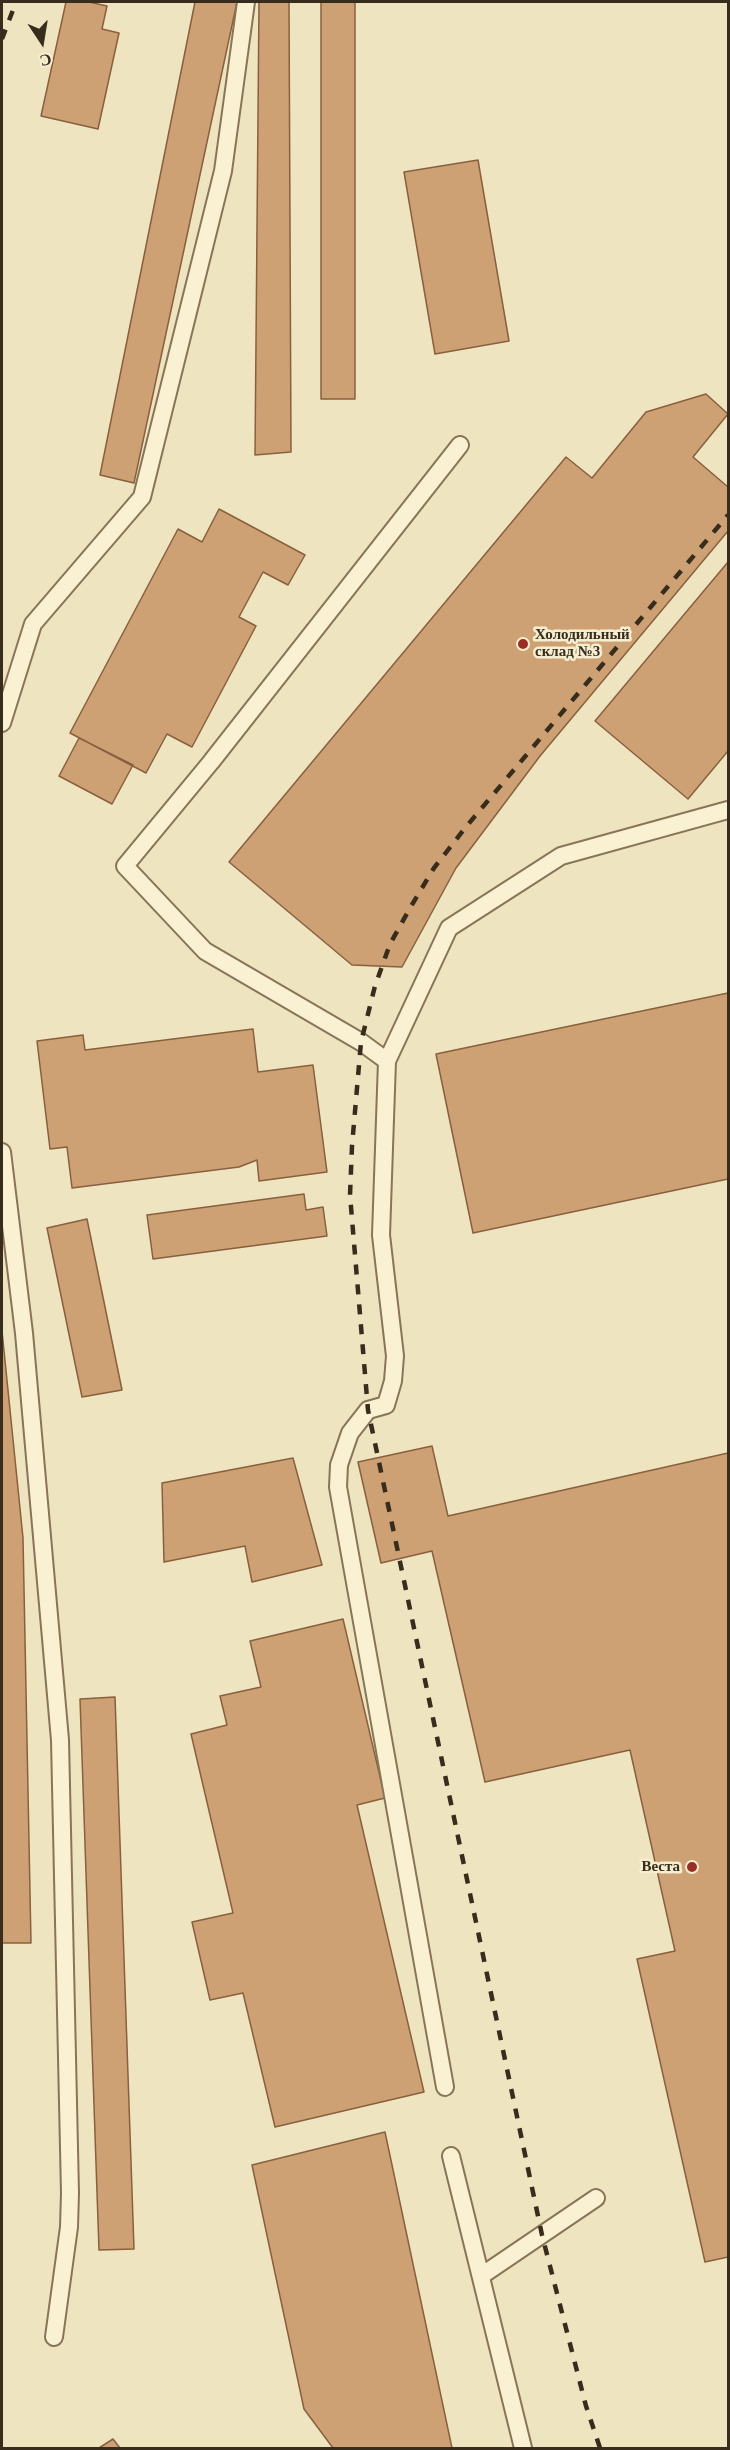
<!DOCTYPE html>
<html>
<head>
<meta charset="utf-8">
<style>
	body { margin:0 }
	#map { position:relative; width:730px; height:2450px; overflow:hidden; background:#efe4c0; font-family:"Times New Roman",serif }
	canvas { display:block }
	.frame { position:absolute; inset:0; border:3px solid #382c1c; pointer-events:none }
	.north { position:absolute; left:12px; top:12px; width:60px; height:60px; -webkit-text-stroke:4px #f6eed0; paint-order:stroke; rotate:168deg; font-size:16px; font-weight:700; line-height:24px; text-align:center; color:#382c1c }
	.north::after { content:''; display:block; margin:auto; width:21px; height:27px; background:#382c1c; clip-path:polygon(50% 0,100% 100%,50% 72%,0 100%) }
</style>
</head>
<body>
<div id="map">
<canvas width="730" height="2450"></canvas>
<div class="frame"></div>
<div class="north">С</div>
</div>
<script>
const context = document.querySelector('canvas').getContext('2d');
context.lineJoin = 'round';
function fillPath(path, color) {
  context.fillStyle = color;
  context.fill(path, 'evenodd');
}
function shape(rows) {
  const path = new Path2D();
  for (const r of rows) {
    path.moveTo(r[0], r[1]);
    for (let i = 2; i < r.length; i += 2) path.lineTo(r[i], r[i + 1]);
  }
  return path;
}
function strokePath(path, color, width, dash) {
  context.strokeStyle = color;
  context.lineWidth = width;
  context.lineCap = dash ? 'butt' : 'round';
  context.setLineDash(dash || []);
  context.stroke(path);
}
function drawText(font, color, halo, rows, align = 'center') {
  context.font = font + ' "Times New Roman",serif';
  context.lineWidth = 5;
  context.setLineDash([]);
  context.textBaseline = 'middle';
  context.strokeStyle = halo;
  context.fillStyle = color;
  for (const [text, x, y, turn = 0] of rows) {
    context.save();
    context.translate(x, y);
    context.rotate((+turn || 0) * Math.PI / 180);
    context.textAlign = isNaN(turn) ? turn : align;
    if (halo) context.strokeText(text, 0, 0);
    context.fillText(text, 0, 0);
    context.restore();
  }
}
const building = shape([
	[66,2,89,2,107,6,102,29,119,33,98,129,41,116,66,2],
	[195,2,237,2,134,483,100,475,195,2],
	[259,2,289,2,291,452,255,455,259,2],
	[321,2,355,2,355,399,321,399,321,2],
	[478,160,509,341,435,354,404,172,478,160],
	[706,394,728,414,693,457,728,487,728,531,540,756,456,868,402,967,352,965,229,862,566,457,592,478,646,412,706,394],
	[219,509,305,555,288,585,263,572,239,617,256,626,192,747,167,734,146,773,70,733,178,529,202,542,219,509],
	[728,562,728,751,688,799,595,721,728,562],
	[79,738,133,765,112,804,59,776,79,738],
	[728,993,728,1179,473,1233,436,1054,728,993],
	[253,1029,258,1072,313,1065,327,1172,259,1181,257,1160,239,1167,72,1188,67,1147,50,1149,37,1041,83,1035,85,1050,253,1029],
	[304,1194,306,1210,323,1207,327,1236,153,1259,147,1215,304,1194],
	[87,1219,122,1390,82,1397,47,1228,87,1219],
	[2,1331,23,1538,31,1943,2,1943,2,1331],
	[432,1446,448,1516,728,1453,728,2257,705,2262,637,1959,675,1951,630,1750,485,1782,432,1551,381,1563,358,1462,432,1446],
	[293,1458,322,1565,252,1582,245,1546,164,1562,162,1483,293,1458],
	[343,1619,385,1798,357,1805,424,2092,275,2127,243,1993,210,2000,192,1922,233,1913,191,1734,227,1725,220,1696,261,1687,250,1641,343,1619],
	[115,1697,134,2249,99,2250,80,1699,115,1697],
	[385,2132,452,2448,333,2448,304,2409,252,2165,385,2132],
	[113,2439,120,2448,99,2448,113,2439]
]);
const lane = shape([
	[2,723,33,624,142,497,223,171,246,2],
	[387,1061,361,1042,205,951,125,866,211,762,460,445],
	[2,1152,24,1333,60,1740,70,2193,69,2227,54,2337],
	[445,2087,338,1487,339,1465,350,1433,368,1410,386,1405,393,1381,395,1356,381,1235,387,1061,449,928,561,856,728,810],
	[451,2156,523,2448],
	[481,2276,596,2198]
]);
const rail = shape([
	[2,39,16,2],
	[600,2448,586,2406,542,2235,368,1410,350,1195,352,1146,361,1042,375,986,390,944,410,908,434,868,465,828,728,515]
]);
const markers = [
	[523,644,6,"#992e26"],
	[692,1867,6,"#992e26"]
];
const poiNames = [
	["Холодильный",535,635],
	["склад №3",535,652],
	["Веста",680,1867,"right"]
];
fillPath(building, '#cea175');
strokePath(building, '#88603d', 1.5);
strokePath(lane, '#887558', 20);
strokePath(lane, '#faf1d3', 16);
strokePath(rail, '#382c1c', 4.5, [10, 10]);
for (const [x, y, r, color] of markers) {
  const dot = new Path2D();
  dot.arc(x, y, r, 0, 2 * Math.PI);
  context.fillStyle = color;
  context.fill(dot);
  strokePath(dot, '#f6eed0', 2);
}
drawText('bold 15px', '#382c1c', '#f6eed0', poiNames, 'left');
</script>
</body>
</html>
